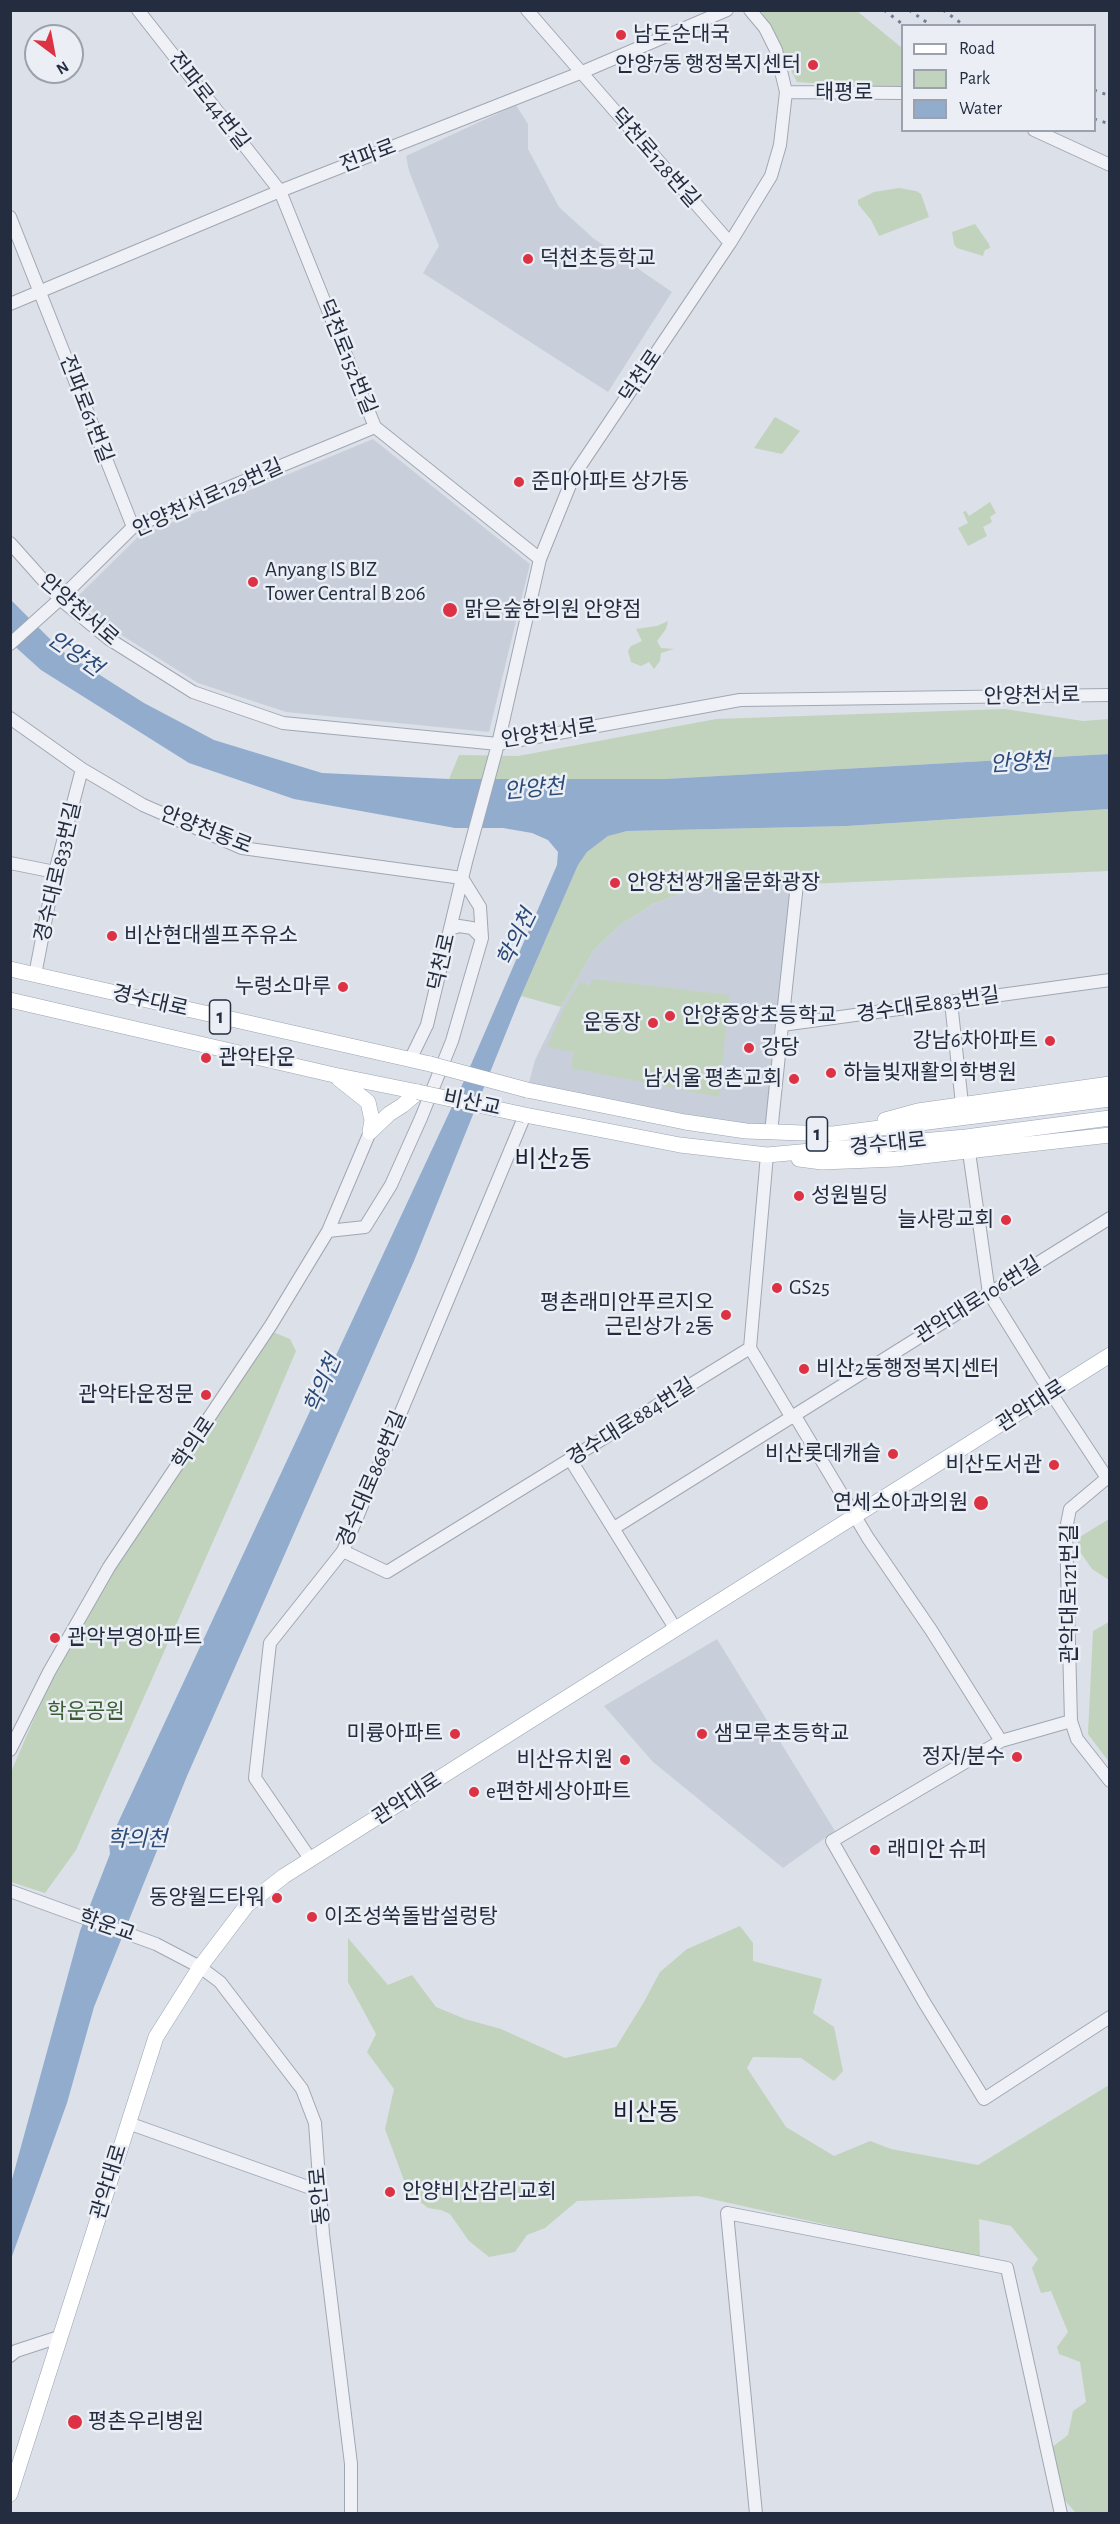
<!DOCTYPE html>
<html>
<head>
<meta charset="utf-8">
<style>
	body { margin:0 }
	#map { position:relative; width:1120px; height:2524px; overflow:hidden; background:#dce0e8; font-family:"Alegreya Sans",sans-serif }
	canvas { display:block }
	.frame { position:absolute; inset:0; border:12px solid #242d40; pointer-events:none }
	.legend { position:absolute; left:901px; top:24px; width:195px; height:108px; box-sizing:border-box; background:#ebeff5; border:2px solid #9ba1ad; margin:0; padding:8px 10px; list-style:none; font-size:18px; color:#242d40 }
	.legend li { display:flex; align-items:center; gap:12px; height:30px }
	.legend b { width:30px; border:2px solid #9ba1ad }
	.north { position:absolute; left:24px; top:24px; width:60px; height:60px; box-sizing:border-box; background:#ebeff5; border:2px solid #9ba1ad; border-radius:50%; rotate:148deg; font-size:16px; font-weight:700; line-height:24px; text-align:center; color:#242d40 }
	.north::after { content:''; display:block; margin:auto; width:21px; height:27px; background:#dd3144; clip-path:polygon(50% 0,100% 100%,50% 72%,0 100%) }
</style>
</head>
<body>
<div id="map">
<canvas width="1120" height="2524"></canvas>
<div class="frame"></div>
<ul class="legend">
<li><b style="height:8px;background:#fff"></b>Road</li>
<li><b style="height:16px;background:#c1d3bc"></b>Park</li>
<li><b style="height:16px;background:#92accd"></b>Water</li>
</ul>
<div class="north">N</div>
</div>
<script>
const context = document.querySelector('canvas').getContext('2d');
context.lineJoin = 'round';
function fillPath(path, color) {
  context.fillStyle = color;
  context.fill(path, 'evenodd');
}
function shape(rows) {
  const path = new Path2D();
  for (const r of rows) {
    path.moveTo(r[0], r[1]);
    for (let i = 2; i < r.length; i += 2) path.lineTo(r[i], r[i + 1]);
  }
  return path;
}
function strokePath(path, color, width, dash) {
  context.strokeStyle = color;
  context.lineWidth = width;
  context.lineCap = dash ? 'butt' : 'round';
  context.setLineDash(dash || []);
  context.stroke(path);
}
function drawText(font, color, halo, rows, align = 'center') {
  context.font = font + ' "Alegreya Sans","Noto Sans KR",sans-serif';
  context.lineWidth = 5;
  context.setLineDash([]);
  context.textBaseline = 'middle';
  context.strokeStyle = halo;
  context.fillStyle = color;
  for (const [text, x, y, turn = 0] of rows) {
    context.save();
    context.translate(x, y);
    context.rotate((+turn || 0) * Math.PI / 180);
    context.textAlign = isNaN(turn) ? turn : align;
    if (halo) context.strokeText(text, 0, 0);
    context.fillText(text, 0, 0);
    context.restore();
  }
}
const built = shape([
	[516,105,528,124,528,149,559,207,593,238,672,292,608,392,423,273,439,246,409,171,406,156],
	[373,439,530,564,489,732,286,712,198,683,115,631,76,598,139,536],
	[797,884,771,1133,527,1090,535,1060,561,1007,594,950,620,925,653,904,692,889],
	[717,1639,835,1831,783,1868,653,1762,604,1706]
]);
const green = shape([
	[761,11,857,11,902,48,902,89,797,82],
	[899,188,916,191,921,194,929,217,879,236,871,220,858,204,858,200,874,192],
	[975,224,989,244,990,248,985,250,983,256,957,248,954,244,952,232],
	[775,417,800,431,782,454,754,448],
	[990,502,996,513,990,517,992,522,983,527,987,536,968,546,958,528,968,523,963,512,966,511,969,516],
	[668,621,666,629,657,641,661,648,674,649,661,653,660,661,654,669,649,662,641,666,631,662,628,651,631,646,642,641,636,629,657,626],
	[1005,709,1083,721,1109,719,1109,754,666,779,449,779,459,755,518,756,716,719],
	[1109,809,1109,871,692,889,653,904,620,925,594,950,561,1007,521,996,578,865,587,852,608,836,616,833,627,831,847,826],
	[593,979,729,995,719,1097,571,1068,574,1052,547,1047,564,1008,579,983,588,984,587,989],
	[273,1332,290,1339,296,1351,259,1438,76,1850,45,1893,11,1882,11,1772,46,1691,113,1569],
	[1109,1519,1109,1580,1092,1569,1078,1549,1078,1538],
	[1109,1622,1109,1762,1088,1734,1093,1631],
	[740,1926,753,1943,753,1961,822,1979,813,2013,834,2027,843,2071,834,2081,801,2058,753,2057,747,2068,786,2127,834,2156,870,2141,891,2149,978,2165,1109,2085,1109,2513,1076,2513,1060,2495,1051,2448,1068,2435,1073,2411,1086,2402,1080,2362,1059,2354,1057,2347,1068,2332,1051,2291,1041,2293,1032,2268,1038,2259,1011,2226,979,2219,980,2259,698,2196,577,2201,545,2228,527,2235,515,2252,489,2257,469,2241,450,2214,441,2210,428,2208,419,2201,412,2202,385,2129,394,2089,367,2052,376,2034,348,1982,348,1938,388,1985,412,1975,436,2007,465,2019,501,2029,565,2058,616,2047,644,2002,660,1972,687,1949]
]);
const water = shape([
	[11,600,62,651,144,703,214,740,322,773,449,779,665,779,1109,754,1109,809,847,826,627,831,608,836,587,852,578,865,518,1003,414,1261,187,1776,94,2007,67,2103,11,2259,11,2183,80,1931,110,1854,109,1842,463,1083,557,865,558,852,548,840,532,833,503,828,455,828,294,799,189,763,41,670,11,643]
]);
const minor = shape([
	[138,10,280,191,375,427,540,559],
	[527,10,730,243],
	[786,92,902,93],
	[1034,130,1110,165],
	[10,217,133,527],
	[10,304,280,191,580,73,727,10],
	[10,543,60,599,109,639,193,692,283,723,498,744,740,700,1110,695],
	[10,644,60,599,133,527,375,427],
	[10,718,82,769,143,805,242,848,462,878,480,907,482,938,452,1041,421,1118,391,1185,365,1227,328,1231],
	[10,863,55,872],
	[450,929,459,926,472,928,482,938],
	[35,975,55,872,82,769],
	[951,1002,962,1104],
	[782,1025,797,884],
	[410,1060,427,1025,466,862,498,744,540,559,574,475,730,243,771,176,780,145,786,92,776,50,765,28,750,10],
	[771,1133,782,1025,1110,980],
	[969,1152,989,1293,1051,1393,1107,1478,1070,1509,1066,1529,1071,1721,1077,1739,1110,1781],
	[750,1348,767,1155],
	[750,1348,792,1418],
	[795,1416,868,1538,931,1630,1001,1741,1071,1721],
	[570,1459,675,1628],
	[614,1528,1110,1218],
	[343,1551,387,1572,750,1348],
	[1001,1741,832,1841,924,2002,984,2099,1110,2017],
	[10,1750,49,1672,109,1567,271,1325,328,1231,370,1132],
	[311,1860,255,1778,270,1643,343,1551,525,1115],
	[10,1891,156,1944,200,1967,220,1982,302,2089,315,2123,323,2234,351,2464,351,2514],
	[128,2123,319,2191],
	[10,2356,16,2351,59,2337],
	[756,2514,727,2213,1007,2268,1061,2514]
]);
const major = shape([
	[10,969,430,1064],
	[10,1000,334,1075,418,1092],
	[339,1079,368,1102,372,1120,370,1132],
	[527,1090,685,1122,746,1131,833,1134,1110,1099],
	[525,1115,680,1145,767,1155,966,1137,1110,1118],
	[885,1120,918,1111,1110,1084],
	[370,1132,389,1114,403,1105,418,1092],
	[799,1159,822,1162,896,1159,1110,1135],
	[10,2494,156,2037,200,1967,247,1905,284,1876,1110,1355]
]);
const rail = shape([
	[884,10,905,26],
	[909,10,932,26],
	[943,10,965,26],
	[1094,90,1110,96],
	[1094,119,1110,124]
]);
const majorBridge = shape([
	[430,1064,527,1090],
	[418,1092,525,1115]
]);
const markers = [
	[621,35,6,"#dd3144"],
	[813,65,6,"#dd3144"],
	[528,259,6,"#dd3144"],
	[519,482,6,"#dd3144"],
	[253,582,6,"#dd3144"],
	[450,610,8,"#dd3144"],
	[615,883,6,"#dd3144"],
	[112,936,6,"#dd3144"],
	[343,987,6,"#dd3144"],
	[670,1016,6,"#dd3144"],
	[653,1023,6,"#dd3144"],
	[1050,1041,6,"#dd3144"],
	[749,1048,6,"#dd3144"],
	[206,1058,6,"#dd3144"],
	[831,1073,6,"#dd3144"],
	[794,1079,6,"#dd3144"],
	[799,1196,6,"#dd3144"],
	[1006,1220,6,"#dd3144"],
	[777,1288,6,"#dd3144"],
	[726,1315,6,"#dd3144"],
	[804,1369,6,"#dd3144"],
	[206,1395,6,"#dd3144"],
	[893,1454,6,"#dd3144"],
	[1054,1465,6,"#dd3144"],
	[981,1503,8,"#dd3144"],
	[55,1638,6,"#dd3144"],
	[455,1734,6,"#dd3144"],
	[702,1734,6,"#dd3144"],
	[1017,1757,6,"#dd3144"],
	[625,1760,6,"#dd3144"],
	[474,1792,6,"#dd3144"],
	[875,1850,6,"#dd3144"],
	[277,1898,6,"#dd3144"],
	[312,1917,6,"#dd3144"],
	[390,2192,6,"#dd3144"],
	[75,2422,8,"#dd3144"]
];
const shields = [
	[220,1017,21],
	[817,1134,21]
];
const shieldNames = [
	["1",220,1017],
	["1",817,1134]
];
const poiNames = [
	["남도순대국",633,35],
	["안양7동 행정복지센터",801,65,"right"],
	["덕천초등학교",540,259],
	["준마아파트 상가동",531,482],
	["Anyang IS BIZ",265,570],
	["Tower Central B 206",265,594],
	["맑은숲한의원 안양점",464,610],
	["안양천쌍개울문화광장",627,883],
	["비산현대셀프주유소",124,936],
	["누렁소마루",331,987,"right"],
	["안양중앙초등학교",682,1016],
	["운동장",641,1023,"right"],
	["강남6차아파트",1038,1041,"right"],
	["강당",761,1048],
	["관악타운",218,1058],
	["하늘빛재활의학병원",843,1073],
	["남서울 평촌교회",782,1079,"right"],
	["성원빌딩",811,1196],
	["늘사랑교회",994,1220,"right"],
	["GS25",789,1288],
	["평촌래미안푸르지오",714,1303,"right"],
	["근린상가 2동",714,1327,"right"],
	["비산2동행정복지센터",816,1369],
	["관악타운정문",194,1395,"right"],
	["비산롯데캐슬",881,1454,"right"],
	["비산도서관",1042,1465,"right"],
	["연세소아과의원",968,1503,"right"],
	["관악부영아파트",67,1638],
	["미륭아파트",443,1734,"right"],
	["샘모루초등학교",714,1734],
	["정자/분수",1005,1757,"right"],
	["비산유치원",613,1760,"right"],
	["e편한세상아파트",486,1792],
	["래미안 슈퍼",887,1850],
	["동양월드타워",265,1898,"right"],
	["이조성쑥돌밥설렁탕",324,1917],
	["안양비산감리교회",402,2192],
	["평촌우리병원",88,2422]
];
const streetNames = [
	["태평로",844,93],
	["전파로44번길",209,101,52],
	["전파로",368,156,-21],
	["덕천로128번길",655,158,49],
	["덕천로152번길",347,357,68],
	["덕천로",641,376,-56],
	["전파로61번길",86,409,69],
	["안양천서로129번길",208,498,-24],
	["안양천서로",79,610,41],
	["안양천서로",1032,696,-1],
	["안양천서로",549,733,-9],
	["안양천동로",206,830,21],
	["경수대로833번길",58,872,-77],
	["덕천로",442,962,-77],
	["경수대로",150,1001,13],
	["경수대로883번길",928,1005,-8],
	["비산교",472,1103,12],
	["경수대로",888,1144,-6],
	["관악대로106번길",978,1300,-32],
	["관악대로",1031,1406,-33],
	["경수대로884번길",631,1422,-32],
	["학의로",194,1443,-56],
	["경수대로868번길",372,1479,-67],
	["관악대로121번길",1070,1594,-90],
	["관악대로",407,1799,-33],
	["학운교",107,1926,19],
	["관악대로",109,2182,-73],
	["동안로",320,2196,-95]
];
const parkNames = [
	["학운공원",86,1712]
];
const waterNames = [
	["안양천",75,654,35],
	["안양천",1020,763,-3],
	["안양천",534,789,-5],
	["학의천",517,938,-64],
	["학의천",323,1384,-67],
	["학의천",137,1839]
];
const quarterNames = [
	["비산2동",553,1160],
	["비산동",646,2113]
];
fillPath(built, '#c9cfda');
fillPath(green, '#c1d3bc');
fillPath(water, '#92accd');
strokePath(minor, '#a1a7b2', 14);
strokePath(major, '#9aa4b5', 16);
strokePath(minor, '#eff1f6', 12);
strokePath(major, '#fff', 15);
strokePath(rail, '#737e93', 3, [3, 6]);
strokePath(majorBridge, '#9aa4b5', 16, []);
strokePath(majorBridge, '#fff', 15);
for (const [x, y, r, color] of markers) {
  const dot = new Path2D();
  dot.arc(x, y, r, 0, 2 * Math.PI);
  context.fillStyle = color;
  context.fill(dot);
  strokePath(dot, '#ebeff5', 2);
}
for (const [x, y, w] of shields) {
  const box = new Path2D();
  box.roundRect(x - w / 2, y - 17, w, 34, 4.5);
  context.fillStyle = '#ebeff5';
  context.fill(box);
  strokePath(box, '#242d40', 1.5);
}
drawText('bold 20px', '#242d40', null, shieldNames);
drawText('21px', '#242d40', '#ebeff5', poiNames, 'left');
drawText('21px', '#242d40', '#ebeff5', streetNames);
drawText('21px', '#375d30', '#ebeff5', parkNames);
drawText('italic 22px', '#2a4a78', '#ebeff5', waterNames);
drawText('24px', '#171e30', '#ebeff5', quarterNames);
</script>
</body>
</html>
